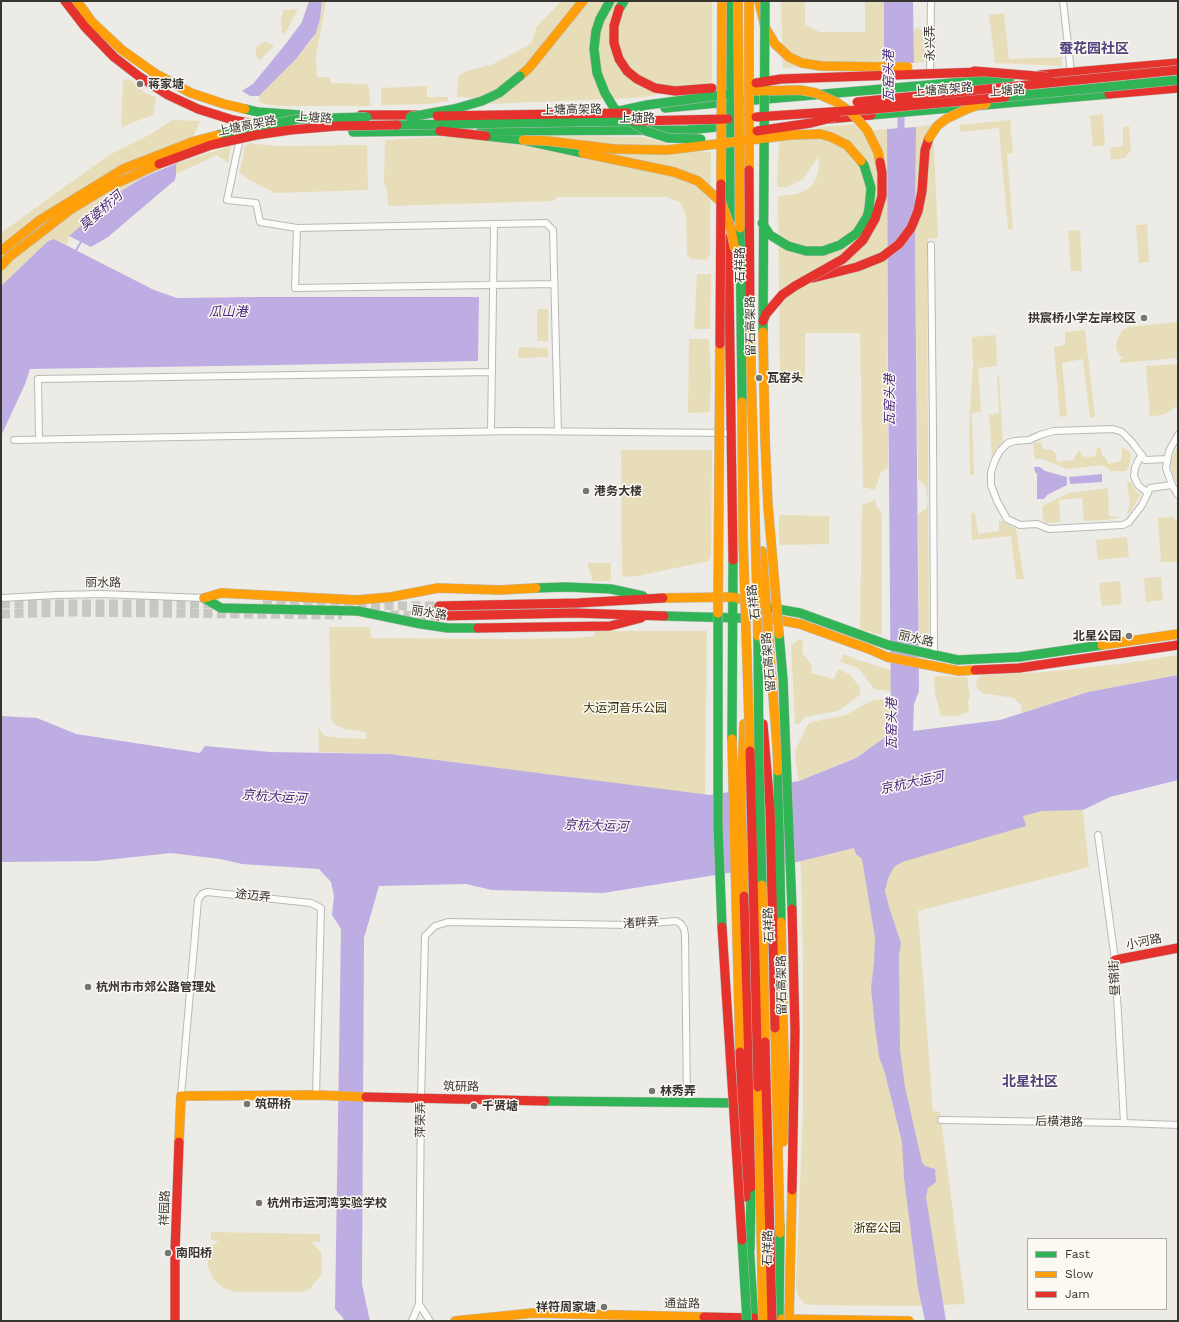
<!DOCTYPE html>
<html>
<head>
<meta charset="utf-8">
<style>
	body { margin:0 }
	#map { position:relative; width:1179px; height:1322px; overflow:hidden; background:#ecebe6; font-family:"Work Sans",sans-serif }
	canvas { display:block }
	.frame { position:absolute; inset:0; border:2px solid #363532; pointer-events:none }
	.legend { position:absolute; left:1027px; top:1238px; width:140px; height:72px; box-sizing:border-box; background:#fbf9f1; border:1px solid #acaba5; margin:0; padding:5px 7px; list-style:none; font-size:12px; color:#363532 }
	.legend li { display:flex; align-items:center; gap:8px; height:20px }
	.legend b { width:20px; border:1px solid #acaba5 }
</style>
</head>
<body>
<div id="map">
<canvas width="1179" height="1322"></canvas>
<div class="frame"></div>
<ul class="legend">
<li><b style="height:5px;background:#30b455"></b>Fast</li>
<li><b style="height:5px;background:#ff9f0a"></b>Slow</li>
<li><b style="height:5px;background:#e5322d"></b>Jam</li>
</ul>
</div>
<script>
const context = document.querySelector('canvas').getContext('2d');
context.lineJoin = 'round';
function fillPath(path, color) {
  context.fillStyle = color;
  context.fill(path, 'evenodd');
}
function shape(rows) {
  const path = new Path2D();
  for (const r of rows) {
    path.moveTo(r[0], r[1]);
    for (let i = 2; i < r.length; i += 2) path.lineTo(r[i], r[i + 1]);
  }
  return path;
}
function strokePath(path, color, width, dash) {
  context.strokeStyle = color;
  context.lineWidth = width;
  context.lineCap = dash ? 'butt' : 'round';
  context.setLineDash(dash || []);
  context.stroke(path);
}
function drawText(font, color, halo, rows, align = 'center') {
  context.font = font + ' "Work Sans","Noto Sans SC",sans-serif';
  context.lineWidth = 3;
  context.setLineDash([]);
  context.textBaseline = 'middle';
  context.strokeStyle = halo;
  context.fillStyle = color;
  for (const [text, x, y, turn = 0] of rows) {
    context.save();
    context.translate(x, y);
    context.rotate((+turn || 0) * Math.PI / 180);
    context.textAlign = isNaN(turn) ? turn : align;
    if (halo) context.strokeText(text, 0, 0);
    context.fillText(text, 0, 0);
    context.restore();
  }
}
const green = shape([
	[322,1,326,1,316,56,317,77,330,77,331,83,368,84,371,106,285,106,268,105,259,102,259,96,296,59,312,40,316,33,320,19],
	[561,1,712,1,712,82,650,96,633,98,488,104,466,97,457,97,458,76,467,71,493,64,532,43,536,28],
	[781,1,805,1,805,24,819,32,865,32,865,1,884,1,884,63,783,68],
	[298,9,287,30,282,35,281,20,283,10],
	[1004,13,1009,59,1062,57,1062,66,995,63,989,15],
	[917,27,925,33,926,39,925,62,914,63,914,31],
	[266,41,274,46,259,61,256,55,256,47],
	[128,79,133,82,145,93,156,97,153,115,134,122,121,128,123,81],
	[427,86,427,97,448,97,448,101,430,104,381,105,381,88],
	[1103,114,1105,145,1093,147,1090,116],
	[172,120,200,121,194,135,144,177,121,191,69,236,67,245,54,239,48,241,1,286,1,233,109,155,151,134],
	[1010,120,1013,153,1007,154,1013,229,1008,229,999,128,960,132,960,125],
	[854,124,860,131,887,129,888,468,881,472,875,490,863,487,860,333,805,333,805,383,780,382,778,196,797,194,806,190,812,185,817,177,819,167,818,157,803,179,788,187,777,187,779,141,821,127],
	[933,124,938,238,928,239,927,268,929,646,919,644,918,514,926,509,928,502,926,489,924,484,918,480,915,238,916,127],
	[1129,126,1131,150,1125,158,1111,160,1110,148,1123,146,1123,127],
	[583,136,643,137,695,151,711,152,710,255,706,260,690,259,687,254,686,215,680,202,667,197,558,197,553,201,388,206,387,189,384,183,385,140,431,137],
	[249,143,274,146,367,145,368,190,275,193,249,180,239,172,244,153,244,147],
	[231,146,228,163,217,155,176,174,175,166,177,163],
	[1147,224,1149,262,1139,263,1136,225],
	[1080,230,1082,271,1071,271,1068,231],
	[697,274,711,274,710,329,694,329],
	[537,309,548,309,548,341,537,341],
	[1178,322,1178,358,1120,363,1120,359,1124,358,1119,355,1116,347,1117,340,1122,330,1128,327],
	[1085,330,1095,417,1090,418,1083,359,1062,363,1067,416,1060,417,1054,347,1065,345,1065,332],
	[996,335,997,366,978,368,981,412,972,413,974,475,970,475,969,422,973,366,972,337],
	[689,339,709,339,711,377,710,412,688,413],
	[519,347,547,348,548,357,518,358],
	[1178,364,1178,405,1165,414,1150,417,1146,366],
	[999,375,1003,442,996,449,992,457,989,415,999,413,997,376],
	[1041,442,1043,449,1052,450,1056,454,1057,462,1073,460,1079,450,1082,456,1088,457,1095,456,1097,448,1101,448,1102,455,1105,457,1108,464,1121,461,1122,447,1131,453,1129,467,1126,471,1111,471,1103,465,1067,469,1043,459,1035,459,1033,443],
	[1178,446,1178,486,1172,472,1171,464,1173,455],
	[621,450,712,450,711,556,709,561,637,576,622,577],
	[1127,482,1131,482,1136,492,1141,494,1131,511,1126,515,1130,504],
	[1108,488,1109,516,1122,517,1106,520,1084,521,1082,498,1059,500,1060,522,1047,523,1043,520,1042,506,1069,493],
	[875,500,877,507,882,513,882,635,873,633,860,629,862,505],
	[971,512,975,514,978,534,999,531,999,520,1016,529,1024,579,1016,579,1011,536,972,540],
	[779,515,829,516,829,544,779,545],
	[1174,517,1178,524,1178,563,1174,562,1161,562,1158,518],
	[1127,537,1129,557,1098,560,1096,540],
	[587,563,611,563,611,581,593,581],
	[1161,577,1163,600,1146,602,1144,578],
	[1120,581,1122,604,1102,606,1099,583],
	[329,627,370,627,371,638,508,639,576,638,594,636,595,631,707,631,705,795,390,754,319,752,318,728,325,736,340,738,366,739,366,732,345,729,335,725,331,718],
	[798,640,803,640,802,653,812,665,811,673,834,679,838,669,849,674,860,687,860,695,838,711,805,717,798,725,795,723,791,646],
	[844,654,857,660,872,664,891,671,891,691,874,689,859,668,840,662],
	[1178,655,1178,675,1088,692,1021,713,1022,707,1014,698,982,693,976,687,977,679,982,675,1045,672,1128,663],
	[934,676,967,677,970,696,968,702,969,712,957,716,941,716,935,693],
	[882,699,891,700,891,726,888,735,855,758,799,781,795,759,796,749,808,724,812,722,846,715,873,700],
	[1079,776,1089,867,918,911,933,1111,940,1112,965,1304,913,1306,812,1305,805,1304,799,1298,796,1287,803,1110,803,968,801,869,798,847],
	[211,1232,320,1234,320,1242,311,1242,321,1252,322,1262,321,1275,309,1290,299,1292,235,1292,223,1288,214,1280,208,1267,208,1258,212,1247,218,1241,211,1240]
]);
const water = shape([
	[309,1,322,1,320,19,316,33,296,59,259,96,250,96,242,91,253,84,288,41,302,22],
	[884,1,913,1,914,63,884,63],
	[916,127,915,238,919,691,914,704,913,731,1000,720,1088,692,1178,675,1178,780,1110,797,1083,810,1042,811,1023,816,1026,826,902,862,894,867,888,878,885,891,889,907,901,943,899,955,900,1050,905,1087,922,1162,925,1166,935,1169,936,1182,928,1188,926,1197,946,1321,925,1321,918,1288,904,1178,902,1142,885,1073,879,1057,875,1027,871,988,874,964,875,938,862,859,856,854,854,848,797,862,603,893,492,890,466,884,379,886,364,938,362,1284,370,1321,344,1321,343,1318,335,1309,341,929,332,915,334,896,331,882,319,869,242,864,220,859,171,853,97,861,1,862,1,716,37,718,76,734,200,753,205,746,270,752,390,754,710,795,799,781,856,758,888,735,891,726,888,354,887,129],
	[177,163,176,166,176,174,175,180,108,237,91,247,69,236,121,191,144,177],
	[54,239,154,290,177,298,255,297,479,297,478,361,280,365,30,369,25,384,1,436,1,286,48,241],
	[1034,467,1040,467,1045,471,1067,477,1067,485,1047,495,1044,499,1037,499,1037,474,1035,472],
	[1102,474,1102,482,1070,484,1069,477]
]);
const stream = shape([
	[75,252,82,240]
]);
const canal = shape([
	[901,108,901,137]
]);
const secondaryTunnel = shape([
	[1,604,218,604],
	[263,605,439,606],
	[1,614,68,612,342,615],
	[390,615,439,616]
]);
const street = shape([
	[1063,1,1071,72],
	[930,75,931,1],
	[240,138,227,200,256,203,260,222,297,228,546,223,553,230,558,431],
	[297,228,295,288,554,284],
	[931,245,933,429,934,655],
	[491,431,494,225],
	[1178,435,1169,451,1166,468,1172,485,1178,495],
	[39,439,38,379,492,372],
	[14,440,513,431,731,433],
	[1142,455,1138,461,1135,468,1134,476,1138,485,1148,493],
	[1167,459,1145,460,1132,442,1122,432,1113,429,1054,431,1040,435,1029,440,1015,441,1008,443,1000,451,995,460,991,472,991,485,997,501,1007,519,1020,525,1037,524,1049,529,1123,525,1129,522,1142,505,1150,488,1172,485],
	[1,598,57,595,101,594,204,598],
	[1098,835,1115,960,1124,1123],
	[181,1096,198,900,202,894,207,892,311,903,321,908,316,1095],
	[941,1120,1124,1123,1178,1125],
	[419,1304,430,1321],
	[412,1321,419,1304,421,1099,425,936,435,926,448,922,631,925,676,921,681,924,684,929,685,935,687,1103]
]);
const fast = shape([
	[730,1,730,221],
	[619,9,624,1],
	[871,90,1010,78],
	[743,101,871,90],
	[665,108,728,102],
	[245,109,258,112,300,115],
	[871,115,1109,94],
	[481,131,688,130,726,126],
	[353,132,446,131],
	[486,136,523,140,583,153],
	[536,588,566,587,611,589,643,596],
	[204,598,221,608,358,611,421,624,448,628,478,628],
	[771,608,800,613,888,645,958,660,1019,657,1102,645],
	[664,616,740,618],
	[732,739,733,560],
	[778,771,781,922],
	[545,1101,739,1103],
	[749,1243,754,1321],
	[750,1249,751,1187],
	[779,1321,780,1226]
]);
const slow = shape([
	[77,1,92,22,122,50,156,74,191,93,224,104,245,109],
	[759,1,765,27,775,44,789,57,802,63,821,66,885,67],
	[520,76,529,68,583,1],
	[762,551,777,746,778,771],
	[204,598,221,593,357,600,391,597,438,588,500,590,536,588],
	[663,598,733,597,740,599],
	[773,619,800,624,869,649,887,657,959,671,975,670],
	[1102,645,1178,634],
	[732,739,740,1052],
	[744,896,741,805,744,724],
	[781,922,785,1108,783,1142],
	[775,1028,780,1233],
	[179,1142,181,1096,316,1095,366,1097],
	[782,1319,909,1321],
	[455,1321,533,1313,704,1317]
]);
const jam = shape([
	[65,1,85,27,114,57,140,77,168,95,198,109,233,120,259,125],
	[1040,75,1178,63],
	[1109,94,1178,88],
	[361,115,416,115],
	[829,119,871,115],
	[730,237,729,282,733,560],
	[813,278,857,267,882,257,899,244,911,228,918,211,922,191,925,150,929,138],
	[439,606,578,603,663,598],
	[439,616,574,613,664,616],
	[478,628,610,626,641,618],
	[975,670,1019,668,1178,645],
	[763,724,770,808,775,1028],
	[744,896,752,1164,751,1187],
	[1115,960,1178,948],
	[740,1052,746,1197],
	[366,1097,545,1101],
	[704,1317,754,1318],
	[175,1321,175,1252,179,1142]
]);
const fastBridge = shape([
	[610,1,600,19,596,31,594,49,597,73,605,93,614,108,628,120,646,131,668,138,701,139],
	[1005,97,1178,80],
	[619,111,647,105,729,94],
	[410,117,454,109,482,101,499,93,520,76],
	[397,125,635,121],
	[218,135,298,119,367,117],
	[762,223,770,235,788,246,806,251,823,251,840,245,857,233,867,217,869,209,871,188,864,165,861,161],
	[740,228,742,402],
	[763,332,765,1],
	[718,613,718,825,722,927],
	[779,634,783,680,792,909],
	[758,636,759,764,762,885],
	[742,1240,747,1321]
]);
const slowBridge = shape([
	[738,1,740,228],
	[749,1,749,170],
	[885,67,908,67],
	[757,91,800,90,816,93,836,102,851,112,867,130,878,152,880,162],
	[929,138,937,126,946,119,967,109,978,105,986,104],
	[523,140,548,141,614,149,667,150,791,135,820,134,831,137,847,145,861,161],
	[583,153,674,172,698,181,721,202,730,226,735,249],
	[721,184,722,1],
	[1,251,40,220,123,169,195,141,218,135],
	[1,266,9,257,70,210,106,188,159,164],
	[750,327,758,636],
	[763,332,765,439,768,506,779,634],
	[742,402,743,539,750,751],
	[718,613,720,344],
	[762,885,765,1042],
	[758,1087,763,1321],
	[789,1321,792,1190]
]);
const jamBridge = shape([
	[619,9,614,26,614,43,619,59,627,71,637,79,655,88,675,91,712,88],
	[974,71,1048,77],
	[756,83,781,79,981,72],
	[857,102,1178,70],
	[437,116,627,113],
	[756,117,875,109,1005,97],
	[635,121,728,119],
	[440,131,486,136],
	[757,131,811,123,835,117],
	[159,164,211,145,256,135,290,130,337,126,397,125],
	[749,170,750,327],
	[763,321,766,314,782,295,795,286,843,259,863,240,875,219,882,196,882,173,880,162],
	[720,344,721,184],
	[750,751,758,1087],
	[722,927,742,1240],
	[765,1042,772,1321],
	[792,1190,795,1031,792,909]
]);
const markers = [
	[140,84,4,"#767571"],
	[1144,318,4,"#767571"],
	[759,378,4,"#767571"],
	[586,491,4,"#767571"],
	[1129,636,4,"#767571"],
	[88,987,4,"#767571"],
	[652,1091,4,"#767571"],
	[247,1104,4,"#767571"],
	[474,1106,4,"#767571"],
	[259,1203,4,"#767571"],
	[168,1253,4,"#767571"],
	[604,1307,4,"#767571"]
];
const streetNames = [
	["永兴弄",930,43,-90],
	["上塘高架路",943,90,-5],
	["上塘路",1007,91,-5],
	["上塘高架路",572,110,-1],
	["上塘路",314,118,4],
	["上塘路",637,118],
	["上塘高架路",247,126,-11],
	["石祥路",740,265,-90],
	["留石高架路",751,326,-91],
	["丽水路",103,583,1],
	["石祥路",754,602,-96],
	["丽水路",429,613,9],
	["丽水路",916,639,13],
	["留石高架路",769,662,-95],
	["途迈弄",253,896,6],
	["渚畔弄",641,923,-4],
	["石祥路",769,925,-92],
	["小河路",1144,942,-11],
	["昼锦街",1115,978,-93],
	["留石高架路",782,985,-91],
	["筑研路",461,1087,1],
	["萍荣弄",421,1120,-89],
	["后横港路",1059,1122,1],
	["祥园路",165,1208,-88],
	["石祥路",768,1248,-89],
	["通益路",682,1304,1]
];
const poiNames = [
	["蒋家塘",148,84],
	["拱宸桥小学左岸校区",1136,318,"right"],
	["瓦窑头",767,378],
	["港务大楼",594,491],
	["北星公园",1121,636,"right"],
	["杭州市市郊公路管理处",96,987],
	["林秀弄",660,1091],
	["筑研桥",255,1104],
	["千贤塘",482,1106],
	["杭州市运河湾实验学校",267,1203],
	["南阳桥",176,1253],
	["祥符周家塘",596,1307,"right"]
];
const parkNames = [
	["大运河音乐公园",625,708],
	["浙窑公园",877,1228]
];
const waterNames = [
	["瓦窑头港",889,76,-90],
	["莫婆桥河",101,211,-41],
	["瓜山港",228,312],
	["瓦窑头港",890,400,-90],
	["瓦窑头港",892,724,-90],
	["京杭大运河",912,783,-12],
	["京杭大运河",274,797,4],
	["京杭大运河",596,826,2]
];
const quarterNames = [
	["蚕花园社区",1094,49],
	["北星社区",1030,1082]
];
fillPath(green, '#e7deb9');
fillPath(water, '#beade2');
strokePath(stream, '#beade2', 2);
strokePath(canal, '#beade2', 7);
strokePath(secondaryTunnel, '#c8c7c2', 9, [9, 4.5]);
strokePath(street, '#b9b9b5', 8);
strokePath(fast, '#b9b9b5', 10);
strokePath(slow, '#b9b9b5', 10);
strokePath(jam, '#b9b9b5', 10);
strokePath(street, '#fcfcfb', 6);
strokePath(fast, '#30b455', 9);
strokePath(slow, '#ff9f0a', 9);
strokePath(jam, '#e5322d', 9);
strokePath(fastBridge, '#b9b9b5', 10, []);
strokePath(slowBridge, '#b9b9b5', 10, []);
strokePath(jamBridge, '#b9b9b5', 10, []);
strokePath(fastBridge, '#30b455', 9);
strokePath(slowBridge, '#ff9f0a', 9);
strokePath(jamBridge, '#e5322d', 9);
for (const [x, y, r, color] of markers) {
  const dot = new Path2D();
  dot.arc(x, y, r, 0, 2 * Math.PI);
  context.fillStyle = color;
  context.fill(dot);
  strokePath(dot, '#fbf9f1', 1.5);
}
drawText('12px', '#363532', '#fbf9f1', streetNames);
drawText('bold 12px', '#363532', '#fbf9f1', poiNames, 'left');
drawText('12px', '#352c03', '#fbf9f1', parkNames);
drawText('italic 13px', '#49257f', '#fbf9f1', waterNames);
drawText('bold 14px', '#54407d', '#fbf9f1', quarterNames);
</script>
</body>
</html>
